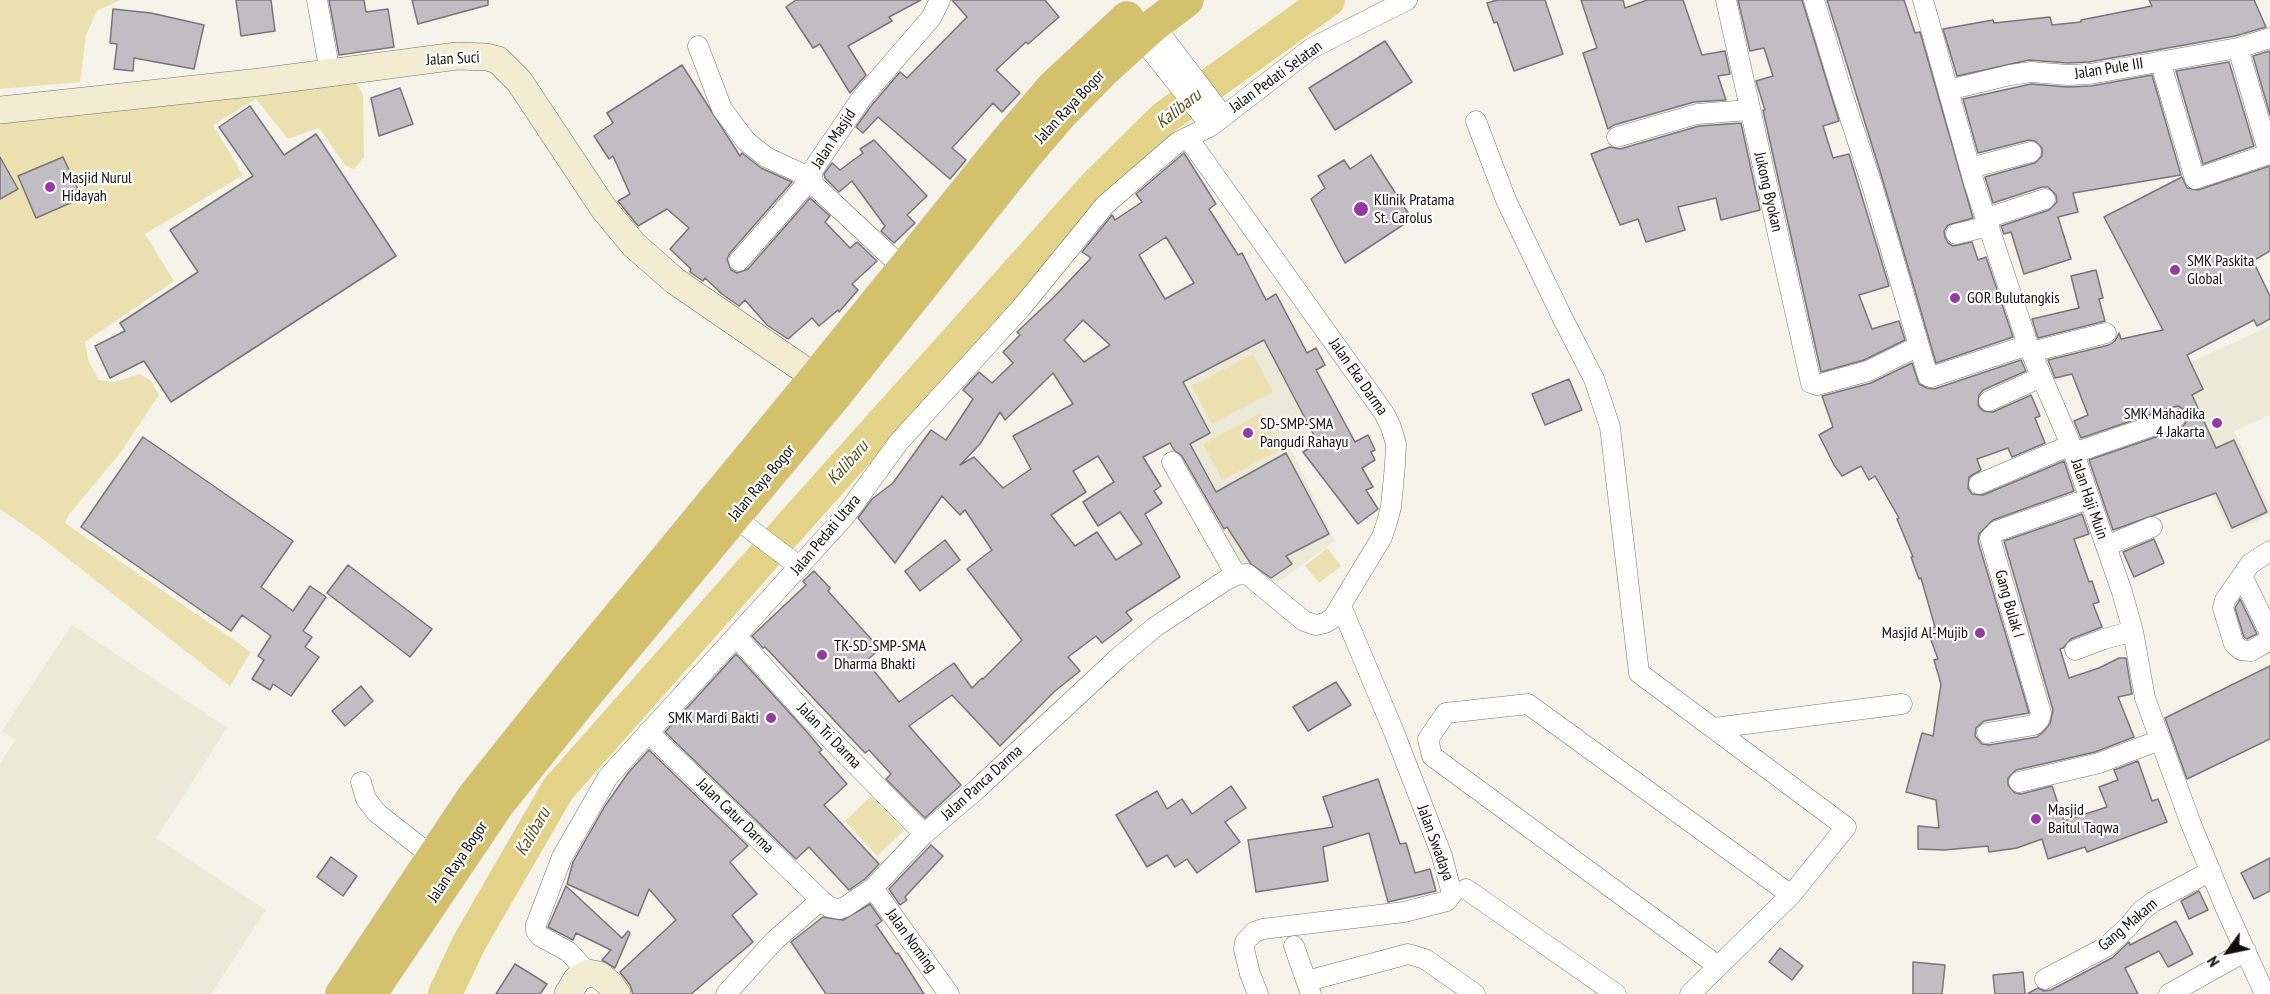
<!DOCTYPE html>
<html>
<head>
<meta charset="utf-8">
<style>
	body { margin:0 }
	#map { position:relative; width:2270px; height:994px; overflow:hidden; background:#f5f3ea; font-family:"PT Sans Narrow",sans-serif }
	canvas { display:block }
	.north { position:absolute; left:2198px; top:922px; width:60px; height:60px; -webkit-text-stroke:4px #fff; paint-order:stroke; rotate:237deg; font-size:16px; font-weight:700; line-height:24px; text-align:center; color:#0e0d0a }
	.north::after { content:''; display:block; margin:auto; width:21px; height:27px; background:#0e0d0a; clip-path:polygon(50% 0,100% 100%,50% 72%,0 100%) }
</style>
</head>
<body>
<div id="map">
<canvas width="2270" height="994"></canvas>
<div class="north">N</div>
</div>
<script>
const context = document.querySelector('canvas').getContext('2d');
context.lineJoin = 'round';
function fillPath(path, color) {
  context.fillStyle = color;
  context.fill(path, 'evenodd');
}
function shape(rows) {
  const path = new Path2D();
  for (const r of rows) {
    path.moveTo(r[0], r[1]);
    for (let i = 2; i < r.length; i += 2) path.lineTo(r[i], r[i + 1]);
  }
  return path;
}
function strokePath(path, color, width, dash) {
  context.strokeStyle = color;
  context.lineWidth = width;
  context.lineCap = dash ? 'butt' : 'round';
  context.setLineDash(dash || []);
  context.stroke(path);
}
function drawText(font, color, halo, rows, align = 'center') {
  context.font = font + ' "PT Sans Narrow",sans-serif';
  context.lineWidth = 4.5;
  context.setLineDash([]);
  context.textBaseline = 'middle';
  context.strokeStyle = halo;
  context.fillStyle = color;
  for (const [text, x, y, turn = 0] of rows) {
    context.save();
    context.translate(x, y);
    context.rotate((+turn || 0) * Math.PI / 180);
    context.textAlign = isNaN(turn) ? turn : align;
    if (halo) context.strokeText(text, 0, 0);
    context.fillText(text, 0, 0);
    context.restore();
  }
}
const built = shape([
	[1277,293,1308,350,1316,346,1327,366,1319,371,1345,422,1291,450,1335,541,1273,586,1253,575,1220,539,1168,448,1177,444,1108,382],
	[2270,326,2270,415,2234,431,2270,509,2270,515,2230,533,2187,443,2191,440,2161,376],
	[72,625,227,728,156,838,266,910,211,994,0,994,0,763,15,740,2,731]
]);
const green = shape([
	[0,0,120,0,97,11,86,35,80,82,0,89],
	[352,77,363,94,364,157,354,169,345,165,319,128,288,139,256,99,213,125,243,175,145,234,174,281,85,342,88,360,99,380,114,382,140,374,151,381,159,395,121,452,68,516,65,523,251,652,230,686,39,536,0,509,0,122],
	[1253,354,1273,392,1212,424,1192,386],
	[1261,413,1280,450,1222,480,1203,444],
	[1327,548,1341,566,1319,583,1305,566],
	[871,796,904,831,877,856,845,821]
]);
const river = shape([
	[445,994,469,943,558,789,798,518,1096,185,1164,118,1328,0]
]);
const building = shape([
	[236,0,271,0,275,31,241,36,236,0],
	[329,0,364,0,366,12,388,9,394,47,339,55,329,0],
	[412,0,488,0,488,5,418,24,412,0],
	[796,0,921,0,889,17,892,21,848,46,866,75,850,93,820,44,813,48,786,7,796,0],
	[952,0,1045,0,1059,17,1028,44,1026,42,996,70,1020,93,1002,112,993,103,952,148,966,160,950,179,878,117,863,133,856,127,871,106,900,72,907,78,967,17,952,0],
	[1497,0,1545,0,1563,54,1514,71,1497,22,1494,23,1487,3,1497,0],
	[1581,0,1623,0,1625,8,1647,0,1683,0,1702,55,1725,51,1730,74,1718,76,1726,100,1694,102,1614,125,1608,129,1583,53,1597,48,1581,0],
	[1738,0,1802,0,1839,121,1823,126,1833,158,1849,154,1889,286,1859,295,1872,329,1899,321,1905,340,1864,360,1821,372,1763,110,1765,110,1756,81,1773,76,1764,48,1750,51,1738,0],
	[1827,0,1904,0,1915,33,1920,32,1973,218,1948,225,1944,231,1945,237,1948,243,1953,246,1972,242,1978,260,1986,257,2013,337,1936,363,1883,181,1827,0],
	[2149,0,2254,0,2266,27,2235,36,2089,62,2068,63,2029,60,1957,76,1943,29,1993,20,1994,23,2050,17,2052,25,2081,22,2081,20,2152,6,2149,0],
	[113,9,151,13,204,25,194,69,134,58,133,71,114,69,117,44,110,43,113,9],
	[1385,41,1412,82,1335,130,1309,88,1385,41],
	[2269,51,2270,54,2270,115,2253,56,2269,51],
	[2229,62,2254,146,2203,164,2176,71,2229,62],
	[682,65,740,156,742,153,761,168,792,182,730,253,727,259,731,270,737,273,748,269,810,198,830,216,825,222,850,248,857,242,877,261,852,284,858,290,839,312,838,310,819,326,812,318,788,339,767,325,745,300,739,306,722,294,705,278,703,281,690,272,691,269,670,249,689,228,667,209,638,226,618,201,630,194,613,156,609,159,594,136,613,123,607,113,682,65],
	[2152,75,2181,175,2073,193,2078,212,2058,217,2071,259,2024,274,2011,232,2004,234,2001,226,2049,210,2057,202,2056,195,2048,187,2042,187,1993,203,1985,177,2035,163,2042,156,2042,148,2035,141,2029,140,1978,153,1963,99,2031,84,2067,87,2091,86,2152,75],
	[400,88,413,124,379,136,371,98,400,88],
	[250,106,284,155,316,134,396,256,171,402,144,361,110,378,95,346,125,331,120,323,198,272,170,230,253,176,219,127,250,106],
	[1741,123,1760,210,1721,220,1716,198,1678,207,1685,230,1646,242,1638,219,1620,225,1591,154,1610,147,1620,149,1699,126,1741,123],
	[874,140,927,196,907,215,915,223,894,243,881,231,885,226,852,181,839,192,825,178,824,174,832,163,840,170,863,153,860,149,874,140],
	[1184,153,1216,204,1209,209,1238,255,1242,253,1266,300,1276,294,1307,353,1316,348,1325,365,1316,370,1355,442,1368,435,1375,450,1371,452,1375,460,1362,468,1373,487,1366,490,1378,509,1358,524,1303,452,1318,443,1264,340,1183,382,1210,433,1190,444,1216,492,1286,453,1329,534,1286,556,1292,564,1271,578,1251,564,1227,527,1224,529,1182,456,1174,450,1170,443,1143,457,1161,486,1154,491,1162,503,1145,514,1180,577,1126,612,1132,620,1102,643,1096,636,1068,657,1080,671,1055,691,1000,746,952,695,909,726,961,785,925,818,886,779,891,774,869,750,865,753,765,647,763,648,752,636,806,585,803,581,814,571,830,588,828,591,880,649,866,661,899,702,954,663,972,688,982,678,983,679,1022,640,967,569,992,550,965,510,960,515,942,496,895,563,858,518,872,499,893,483,931,430,946,440,973,399,963,390,979,372,992,383,1013,363,1003,352,1020,335,1017,332,1054,297,1091,258,1082,252,1112,215,1115,220,1142,202,1136,194,1184,153],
	[1166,237,1194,283,1165,299,1139,255,1166,237],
	[1083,320,1110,345,1084,362,1064,340,1083,320],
	[1053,373,1073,404,1013,436,1031,469,1003,488,974,457,960,465,980,444,1000,412,1005,420,1053,373],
	[1098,456,1114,482,1083,502,1098,526,1120,512,1142,544,1116,560,1097,532,1075,546,1051,515,1086,492,1073,471,1098,456],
	[1371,155,1412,219,1345,263,1311,199,1325,188,1318,176,1344,160,1350,169,1371,155],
	[0,157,18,189,0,199,0,157],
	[63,157,82,198,36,218,18,176,63,157],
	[2270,166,2270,251,2253,261,2270,296,2270,319,2257,326,2254,320,2187,355,2203,389,2192,395,2216,448,2234,440,2267,512,2232,528,2216,493,2113,530,2089,460,2179,429,2184,425,2187,420,2183,409,2178,406,2172,407,2081,438,2074,421,2088,415,2072,374,2055,378,2048,360,2109,345,2115,341,2119,333,2121,339,2163,330,2104,217,2182,177,2187,188,2198,190,2270,166],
	[2096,270,2103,298,2099,299,2105,321,2038,338,2032,319,2079,308,2071,276,2096,270],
	[2021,360,2026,371,1983,390,1979,395,1978,405,1983,411,1993,412,2031,395,2040,416,2035,418,2045,443,2012,457,2008,448,1977,459,1981,470,1969,477,1968,488,1972,494,1983,495,2064,461,2074,491,1993,520,1979,534,1978,541,2029,713,1984,721,1976,728,1975,736,1982,744,1989,745,2037,737,2042,733,2050,724,2053,710,2004,541,2082,514,2089,534,2074,539,2089,582,2092,581,2099,602,2093,604,2102,627,2071,639,2063,648,2060,649,2069,678,2099,668,2119,658,2126,658,2132,694,2118,697,2134,737,2095,752,2016,770,2008,778,2008,785,2015,793,2021,794,2052,786,2064,821,2107,807,2099,787,2118,780,2114,770,2138,761,2152,801,2158,799,2167,822,2087,852,2085,847,2048,859,2042,839,2017,848,1989,852,1988,846,1944,850,1918,849,1918,826,1939,828,1936,800,1906,792,1922,733,1933,736,1941,684,1934,660,1938,659,1927,629,1935,627,1921,578,1919,579,1911,557,1913,557,1897,519,1899,518,1875,476,1869,480,1861,466,1842,476,1834,465,1819,435,1833,427,1822,396,1871,383,1912,363,1919,384,1927,388,1934,389,2021,360],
	[1569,379,1582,410,1545,425,1532,394,1569,379],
	[143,437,293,541,261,587,293,611,310,586,326,597,303,631,312,637,305,647,319,657,291,696,273,684,270,690,252,679,264,660,258,656,271,636,242,615,231,631,81,527,143,437],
	[2154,539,2164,563,2134,577,2123,552,2154,539],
	[945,540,960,560,920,591,905,571,945,540],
	[348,565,432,629,410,657,327,593,348,565],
	[2240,599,2257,634,2247,639,2244,637,2235,608,2240,599],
	[736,654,807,732,822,750,819,752,847,784,824,805,879,864,865,879,849,890,809,847,796,859,665,732,736,654],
	[2270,666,2270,739,2187,779,2165,718,2270,666],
	[1336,682,1351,705,1308,731,1293,707,1336,682],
	[361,686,373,701,345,726,332,711,361,686],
	[649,750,748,846,730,862,757,894,732,915,753,942,691,994,633,994,630,985,620,972,676,920,649,889,638,916,567,884,573,862,605,806,628,773,649,750],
	[1378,779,1400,844,1406,843,1415,873,1430,869,1436,891,1388,902,1369,833,1323,847,1328,881,1256,892,1248,840,1333,827,1323,797,1378,779],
	[1231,786,1246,808,1225,822,1240,842,1197,873,1187,859,1175,867,1167,855,1147,867,1116,815,1157,791,1167,809,1182,799,1192,814,1231,786],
	[931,845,943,856,905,897,907,900,900,905,889,889,931,845],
	[331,857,357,876,343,896,317,877,331,857],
	[2270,858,2270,891,2254,899,2241,873,2270,858],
	[566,886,622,938,628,931,630,933,615,968,602,960,611,950,576,933,573,940,548,927,566,886],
	[2199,891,2208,910,2189,919,2181,901,2199,891],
	[870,904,882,921,876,925,896,954,898,953,924,994,826,994,791,942,823,917,843,920,870,904],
	[2176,921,2193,954,2168,967,2159,951,2125,968,2138,994,2027,994,2038,988,2044,991,2051,990,2112,958,2129,942,2130,945,2176,921],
	[1780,948,1803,966,1792,980,1769,962,1780,948],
	[1913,962,1945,965,1942,994,1913,994,1913,962],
	[515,964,547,984,540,994,496,994,515,964],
	[2023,972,2025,994,1995,994,1993,975,2023,972]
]);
const street = shape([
	[317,0,330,73],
	[1726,0,1811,383,1817,385,1868,371,1919,346,1928,376,1931,377,2028,345],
	[1814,0,1842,93,1872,185,1919,346],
	[1923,0,1974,183,2028,345,2071,445,2122,592,2133,631,2145,698,2191,824,2226,909,2265,994],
	[1154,25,1223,116],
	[1140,37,1211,126],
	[698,46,722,109,746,141,766,157,811,178],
	[2160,61,2195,179,2269,154,2238,48],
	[1948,90,2010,75,2031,72,2068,75,2090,74,2238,48,2270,38],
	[1476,121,1506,200,1562,317,1594,379,1610,427,1639,673,1846,827,1791,895,1690,994],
	[1617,137,1697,114,1749,110],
	[1970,168,2031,152],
	[1987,218,2045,199],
	[1956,234,1989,226],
	[739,261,803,188,813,184],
	[903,268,813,184,812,171,861,99,931,18,940,0],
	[2031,352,2106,333],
	[1989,401,2041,377],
	[2074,453,2175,418],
	[1172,462,1236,575],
	[1979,484,2071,445],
	[734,517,800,567],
	[2106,546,2152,527],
	[2270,551,2250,564,2242,576,2270,633],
	[2242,576,2225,600,2223,608,2234,644,2241,650,2251,651,2270,640],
	[736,636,807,715,924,834],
	[2075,650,2104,639,2133,631],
	[1714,728,1902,704],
	[648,732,821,900,829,907,839,909,845,907,873,888,924,834,975,791,1118,658,1155,627,1226,580,1236,575,1247,574,1304,621,1316,625,1325,623,1333,618,1382,537,1387,522,1391,507,1395,465,1396,444,1391,427,1384,413,1188,138],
	[1987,733,2034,725,2039,720,2041,713,1990,538,1997,531,2088,499],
	[361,782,366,799,377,813,433,857],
	[2019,782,2099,763,2160,740],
	[873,888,949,994],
	[1466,889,1616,994],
	[1294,946,1311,994],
	[1718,966,1432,756,1428,739,1446,713,1528,704,1791,895],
	[588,973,569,952,540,936,536,931,536,925,562,857,608,777,845,516,898,443,1021,308,1105,205,1178,142,1211,126,1312,48,1407,0],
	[2045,979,2106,947,2129,926,2140,912,2153,902,2211,871],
	[1307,981,1408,954,1425,959,1475,994],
	[726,994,774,941,821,900],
	[1258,994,1250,974,1244,949,1245,942,1254,932,1263,929,1404,912,1447,901,1452,894,1442,856,1394,732,1341,606],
	[2169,994,2246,951]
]);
const secondary = shape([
	[0,110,260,82,457,56,487,57,498,60,519,81,604,209,634,245,675,281,832,389],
	[568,994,577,979,588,973,599,975,610,984,617,994]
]);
const highway = shape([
	[342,994,474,796,569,677,816,377,1006,142,1053,87,1127,18],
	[370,994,498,804,588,692,837,393,1026,155,1061,114,1103,71,1154,25,1187,0]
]);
const markers = [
	[50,187,6,"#9739a3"],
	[1361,209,8,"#9739a3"],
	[2175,270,6,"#9739a3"],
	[1955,298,6,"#9739a3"],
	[2217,423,6,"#9739a3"],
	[1248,433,6,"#9739a3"],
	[1980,633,6,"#9739a3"],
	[822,655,6,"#9739a3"],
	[771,718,6,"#9739a3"],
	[2036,819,6,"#9739a3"]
];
const streetNames = [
	["Jalan Suci",453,59,-3],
	["Jalan Pule III",2109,69,-9],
	["Jalan Pedati Selatan",1276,77,-36],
	["Jalan Raya Bogor",1070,107,-47],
	["Jalan Masjid",834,139,-57],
	["Jukong Byokan",1768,192,77],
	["Jalan Eka Darma",1358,377,55],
	["Jalan Raya Bogor",762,483,-50],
	["Jalan Haji Muin",2089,499,71],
	["Jalan Pedati Utara",826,535,-50],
	["Gang Bulak I",2009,604,74],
	["Jalan Tri Darma",829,736,46],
	["Jalan Panca Darma",982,783,-42],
	["Jalan Catur Darma",735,816,44],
	["Jalan Swadaya",1435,843,70],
	["Jalan Raya Bogor",458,862,-56],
	["Gang Makam",2128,925,-40],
	["Jalan Noming",911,941,54]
];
const poiNames = [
	["Masjid Nurul",62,178],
	["Hidayah",62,196],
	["Klinik Pratama",1374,200],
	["St. Carolus",1374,218],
	["SMK Paskita",2187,261],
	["Global",2187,279],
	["GOR Bulutangkis",1967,298],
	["SMK Mahadika",2205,414,"right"],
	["4 Jakarta",2205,432,"right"],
	["SD-SMP-SMA",1260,424],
	["Pangudi Rahayu",1260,442],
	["Masjid Al-Mujib",1968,633,"right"],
	["TK-SD-SMP-SMA",834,646],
	["Dharma Bhakti",834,664],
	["SMK Mardi Bakti",759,718,"right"],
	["Masjid",2048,810],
	["Baitul Taqwa",2048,828]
];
const waterNames = [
	["Kalibaru",1179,109,-38],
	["Kalibaru",848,463,-48],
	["Kalibaru",533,832,-60]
];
fillPath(built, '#ede9d9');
fillPath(green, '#ebe1b0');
strokePath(river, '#e3d389', 34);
fillPath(building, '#c2bcc3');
strokePath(building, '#7a747b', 1.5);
strokePath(street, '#75736b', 21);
strokePath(secondary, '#75736b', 28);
strokePath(highway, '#d4d3d3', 34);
strokePath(street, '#fff', 20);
strokePath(secondary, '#f2ecd3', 27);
strokePath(highway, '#d3c16c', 33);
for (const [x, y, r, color] of markers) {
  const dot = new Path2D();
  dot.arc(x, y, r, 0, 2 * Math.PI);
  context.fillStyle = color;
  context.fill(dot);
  strokePath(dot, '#fff', 2);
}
drawText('16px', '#0e0d0a', '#fff', streetNames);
drawText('16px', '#0e0d0a', '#fff', poiNames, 'left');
drawText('italic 18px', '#5d511a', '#fff', waterNames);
</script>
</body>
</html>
